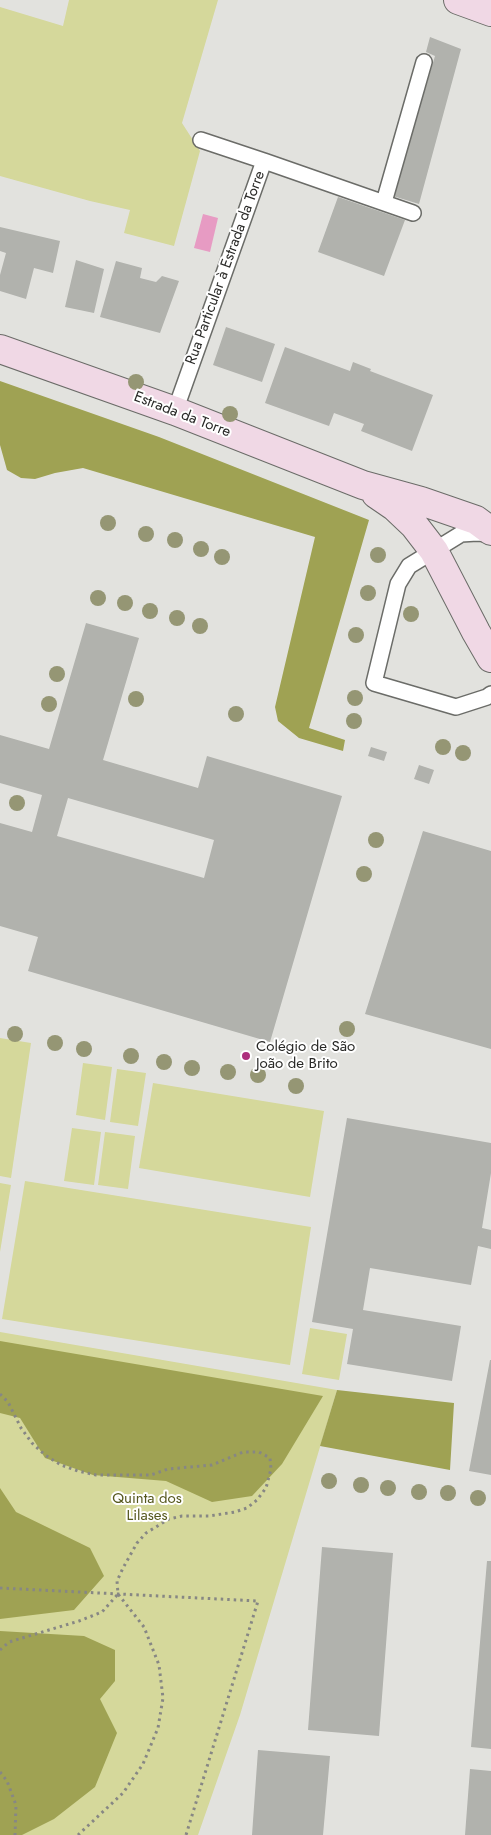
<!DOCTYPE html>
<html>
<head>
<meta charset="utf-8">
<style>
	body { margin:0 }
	canvas { display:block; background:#e2e2de }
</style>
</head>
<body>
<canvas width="491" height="1835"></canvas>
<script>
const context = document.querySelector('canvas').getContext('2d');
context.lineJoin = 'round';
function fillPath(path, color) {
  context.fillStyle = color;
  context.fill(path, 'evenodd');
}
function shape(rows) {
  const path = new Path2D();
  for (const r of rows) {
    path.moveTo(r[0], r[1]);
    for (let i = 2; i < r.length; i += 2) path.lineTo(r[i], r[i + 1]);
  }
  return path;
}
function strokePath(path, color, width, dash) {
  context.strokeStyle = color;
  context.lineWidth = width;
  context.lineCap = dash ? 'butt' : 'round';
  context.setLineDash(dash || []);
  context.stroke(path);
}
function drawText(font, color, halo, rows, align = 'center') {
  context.font = font + ' Jost,sans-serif';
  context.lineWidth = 4;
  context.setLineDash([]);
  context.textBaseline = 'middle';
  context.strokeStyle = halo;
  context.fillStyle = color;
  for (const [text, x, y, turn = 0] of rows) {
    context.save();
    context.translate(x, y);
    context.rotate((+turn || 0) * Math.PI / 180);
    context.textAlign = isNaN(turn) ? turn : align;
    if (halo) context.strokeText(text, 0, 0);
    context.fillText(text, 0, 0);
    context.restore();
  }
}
const green = shape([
	[69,0,218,0,182,123,200,151,174,246,124,233,130,210,90,201,0,176,0,7,63,26],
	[0,1038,31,1043,11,1178,0,1176],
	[83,1063,112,1067,105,1120,76,1115],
	[117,1069,146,1073,138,1126,110,1122],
	[153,1083,324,1111,310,1197,139,1168],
	[72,1128,101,1132,94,1185,64,1181],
	[105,1132,135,1136,128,1189,98,1185],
	[25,1181,311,1227,290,1365,2,1319],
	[0,1183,11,1185,0,1252],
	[310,1328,347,1334,339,1380,302,1374],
	[0,1332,337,1390,240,1715,198,1835,0,1835]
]);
const forest = shape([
	[0,381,159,437,369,520,309,728,345,740,343,751,299,738,278,721,275,707,315,537,83,468,55,473,35,479,21,478,7,470,0,445],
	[0,1341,323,1396,282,1464,252,1496,212,1502,166,1481,93,1475,45,1458,20,1418,0,1413],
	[337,1390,454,1403,450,1470,320,1446],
	[0,1488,16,1512,90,1548,104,1576,74,1610,0,1619],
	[0,1631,84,1636,115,1650,115,1681,100,1699,117,1733,95,1787,54,1819,22,1835,0,1835]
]);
const water = shape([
	[203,214,218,218,210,252,194,248]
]);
const building = shape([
	[430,37,461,49,419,204,393,196,435,56,426,52],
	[338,197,405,220,384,276,318,252],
	[0,227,60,241,53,273,34,268,26,299,0,291,0,275,6,253,0,251],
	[76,260,104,269,94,313,65,307],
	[116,261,142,268,140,278,156,282,162,276,179,281,160,333,100,317],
	[226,327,275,344,262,382,213,365],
	[285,347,350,371,353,362,371,369,370,371,433,395,412,451,361,431,364,424,334,413,329,426,265,403],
	[86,623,139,638,103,760,198,788,207,756,342,796,270,1042,28,971,38,937,0,926,0,823,32,832,42,795,0,783,0,735,49,749],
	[68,798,214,840,204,878,57,836],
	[371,747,387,752,384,761,368,756],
	[419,765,434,770,429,784,414,779],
	[423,831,491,851,491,1049,365,1014],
	[347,1118,491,1143,491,1173,482,1228,491,1230,491,1249,478,1246,471,1285,370,1268,363,1310,461,1326,452,1381,347,1364,353,1329,312,1322],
	[490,1360,491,1360,491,1475,469,1471],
	[322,1547,393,1553,379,1736,308,1730],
	[487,1561,491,1561,491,1749,471,1747],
	[258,1750,330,1756,323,1835,252,1835],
	[470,1769,491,1771,491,1835,465,1835]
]);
const path = shape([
	[0,1394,8,1402,21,1428,32,1443,45,1455,61,1465,78,1471,96,1475,151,1475,168,1469,212,1465,243,1452,259,1452,270,1458,271,1469,266,1488,257,1500,247,1508,235,1512,209,1516,182,1516,169,1519,146,1533,137,1543,123,1568,117,1581,118,1594,144,1627,159,1665,163,1698,158,1728,143,1764,123,1793,78,1835],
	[0,1588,258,1601,186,1835],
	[0,1650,9,1642,79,1621,102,1612,118,1594],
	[0,1772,7,1781,16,1805,15,1835]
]);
const lane = shape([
	[201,140,264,161],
	[384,202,424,62],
	[175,411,264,161,413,213],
	[490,534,477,533,461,534,409,566,398,584,374,683,456,707,487,697,491,694]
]);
const secondary = shape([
	[458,0,491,12],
	[0,349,175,411,363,485,421,501,476,520,491,531],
	[376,494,395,507,414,525,434,551,476,632,491,658]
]);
const trees = [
	[136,382],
	[230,414],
	[108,523],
	[146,534],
	[175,540],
	[201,549],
	[378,555],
	[222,557],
	[368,593],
	[98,598],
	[125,603],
	[150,611],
	[411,614],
	[177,618],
	[200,626],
	[356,635],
	[57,674],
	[355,698],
	[136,699],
	[49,704],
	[236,714],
	[354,721],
	[443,747],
	[463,753],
	[17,803],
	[376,840],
	[364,874],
	[347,1029],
	[15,1034],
	[55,1043],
	[84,1049],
	[131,1056],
	[164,1062],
	[192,1068],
	[228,1072],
	[258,1075],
	[296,1086],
	[329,1481],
	[361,1485],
	[388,1488],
	[419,1492],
	[448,1493],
	[478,1498]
];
const markers = [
	[246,1056,5,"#ad2e7d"]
];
const streetNames = [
	["Rua Particular à Estrada da Torre",226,268,-70],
	["Estrada da Torre",182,415,21]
];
const poiNames = [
	["Colégio de São",256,1047],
	["João de Brito",256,1064]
];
const parkNames = [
	["Quinta dos",147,1499],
	["Lilases",147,1516]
];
fillPath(green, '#d5d89b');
fillPath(forest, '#9fa253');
fillPath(water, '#e79bc3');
fillPath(building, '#b1b2ad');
strokePath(lane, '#6b6c68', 18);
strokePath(secondary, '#6b6c68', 30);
strokePath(path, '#878784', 3, [2.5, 4]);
strokePath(lane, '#fff', 15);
strokePath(secondary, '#f0d8e5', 28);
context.fillStyle = '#959674';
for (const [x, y] of trees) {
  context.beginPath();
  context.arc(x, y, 8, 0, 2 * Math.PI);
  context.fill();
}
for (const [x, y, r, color] of markers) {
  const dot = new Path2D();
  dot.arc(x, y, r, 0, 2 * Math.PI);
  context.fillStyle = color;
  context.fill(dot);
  strokePath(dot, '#fff', 2);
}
drawText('15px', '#292927', '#fff', streetNames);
drawText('15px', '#292927', '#fff', poiNames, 'left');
drawText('15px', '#56581e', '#fff', parkNames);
</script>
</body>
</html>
